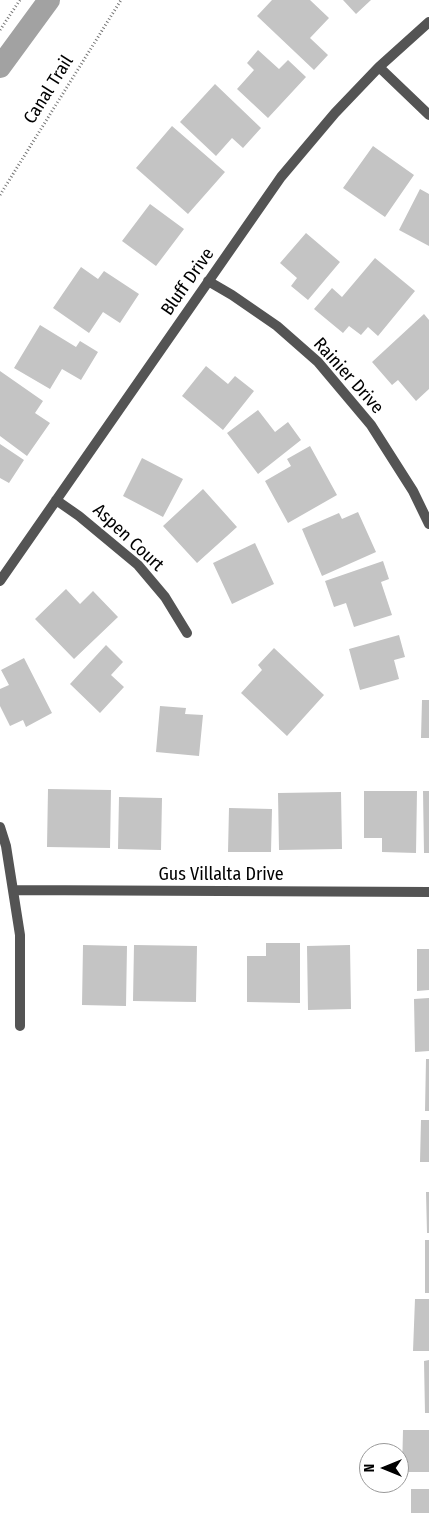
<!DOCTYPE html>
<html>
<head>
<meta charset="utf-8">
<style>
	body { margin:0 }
	#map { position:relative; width:429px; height:1513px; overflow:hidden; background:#fff; font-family:"Fira Sans Condensed",sans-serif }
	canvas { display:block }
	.north { position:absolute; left:359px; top:1443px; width:50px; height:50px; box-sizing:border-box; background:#fff; border:1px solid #999; border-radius:50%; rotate:270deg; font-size:14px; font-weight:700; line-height:20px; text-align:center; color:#000 }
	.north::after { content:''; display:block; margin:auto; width:18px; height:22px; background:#000; clip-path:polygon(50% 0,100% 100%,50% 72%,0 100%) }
</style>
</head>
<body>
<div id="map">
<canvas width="429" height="1513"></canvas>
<div class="north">N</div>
</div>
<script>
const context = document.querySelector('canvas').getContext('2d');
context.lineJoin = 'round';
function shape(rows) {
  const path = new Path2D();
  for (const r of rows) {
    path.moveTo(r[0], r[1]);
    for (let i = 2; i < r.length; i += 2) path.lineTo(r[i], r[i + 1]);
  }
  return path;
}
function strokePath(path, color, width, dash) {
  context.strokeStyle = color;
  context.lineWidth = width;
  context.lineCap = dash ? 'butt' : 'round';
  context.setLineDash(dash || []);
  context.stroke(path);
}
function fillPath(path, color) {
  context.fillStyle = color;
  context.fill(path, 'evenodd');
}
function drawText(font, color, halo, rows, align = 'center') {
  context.font = font + ' "Fira Sans Condensed",sans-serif';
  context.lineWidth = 4;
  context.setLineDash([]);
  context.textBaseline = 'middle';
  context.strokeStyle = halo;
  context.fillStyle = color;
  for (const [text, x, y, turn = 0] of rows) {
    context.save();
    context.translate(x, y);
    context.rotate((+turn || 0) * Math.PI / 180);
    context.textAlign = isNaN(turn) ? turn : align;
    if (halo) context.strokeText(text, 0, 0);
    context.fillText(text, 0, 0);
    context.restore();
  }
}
const stream = shape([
	[4,55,14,41]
]);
const canal = shape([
	[0,67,49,0]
]);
const building = shape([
	[272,0,310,0,329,18,310,38,328,55,314,70,257,16],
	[343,0,371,0,356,14],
	[258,50,279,69,288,60,306,77,268,118,237,89,254,70,247,63],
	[215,84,261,128,243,148,232,138,216,156,180,122],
	[172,126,225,172,188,214,136,168],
	[373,146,414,175,385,217,343,188],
	[420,189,429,194,429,246,399,230],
	[150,204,184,229,156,266,122,241],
	[306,233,340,262,308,300,291,286,297,278,280,263],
	[375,258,415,291,378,336,368,327,361,335,349,326,343,333,314,309,332,288,342,297],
	[81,267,98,279,104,271,139,294,120,323,103,312,89,333,53,308],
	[424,314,429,320,429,389,416,401,398,380,392,385,372,362],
	[40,325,76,347,80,341,98,352,81,380,62,369,50,389,14,368],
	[206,366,228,384,235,376,254,391,223,430,182,396],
	[0,371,43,401,35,413,50,423,27,456,0,436],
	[258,410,275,432,288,422,301,440,258,474,227,433],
	[0,444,24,460,9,483,0,478],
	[310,446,337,495,288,523,265,481,291,466,287,459],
	[142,458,183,479,163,517,123,496],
	[203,489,237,527,197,563,163,526],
	[358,512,376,552,322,576,302,529,339,513,342,519],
	[255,543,274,584,232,604,213,563],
	[383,561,389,579,381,582,392,615,354,627,346,603,334,607,325,581],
	[66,589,80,604,93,591,118,617,74,659,35,619],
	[399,635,405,657,394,660,399,679,360,690,349,649],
	[106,645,123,662,111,675,124,687,100,713,70,684],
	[274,648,324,695,287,736,241,693,262,670,258,665],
	[24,658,52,713,26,727,23,720,10,726,0,706,0,689,9,685,1,670],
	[422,700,429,700,429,738,421,738],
	[160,706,186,708,185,714,203,715,199,756,156,752],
	[48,789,111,790,110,848,47,847],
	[364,791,417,791,416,853,382,852,382,838,364,838],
	[423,791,429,791,429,853,424,853],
	[341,792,342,849,279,850,278,793],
	[119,797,162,798,161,850,118,849],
	[229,808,272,809,271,852,228,852],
	[266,943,300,943,300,1003,247,1002,247,956,266,956],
	[83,945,127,946,126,1006,82,1005],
	[134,945,197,946,196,1002,133,1001],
	[350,945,351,1009,308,1010,307,946],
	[417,949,429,949,429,990,417,991],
	[429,998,429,1051,415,1052,414,999],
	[426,1059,429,1059,429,1111,425,1111],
	[421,1120,429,1120,429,1162,420,1162],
	[426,1192,429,1192,429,1233,427,1233],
	[425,1240,429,1240,429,1293,425,1293],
	[415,1299,429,1299,429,1351,413,1351],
	[429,1360,429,1413,425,1413,424,1361],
	[403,1430,429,1430,429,1472,402,1472],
	[411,1489,429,1489,429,1513,411,1513]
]);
const path = shape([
	[0,30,20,0],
	[0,195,121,0]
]);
const street = shape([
	[379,67,429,115],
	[208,281,232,295,277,326,318,362,371,425,413,491,429,524],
	[56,500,79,516,138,565,165,597,187,633],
	[0,581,281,177,335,113,379,67,429,22],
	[0,827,6,846,20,935,20,1026],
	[13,890,429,892]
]);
const streetNames = [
	["Canal Trail",49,90,-58],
	["Bluff Drive",188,282,-55],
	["Rainier Drive",348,376,48],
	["Aspen Court",128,538,43],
	["Gus Villalta Drive",221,875]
];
strokePath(stream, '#a2a2a2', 7);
strokePath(canal, '#a2a2a2', 22);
fillPath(building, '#c4c4c4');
strokePath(path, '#767676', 3, [1, 2.5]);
strokePath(street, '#545454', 10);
drawText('18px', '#000', '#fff', streetNames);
</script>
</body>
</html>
